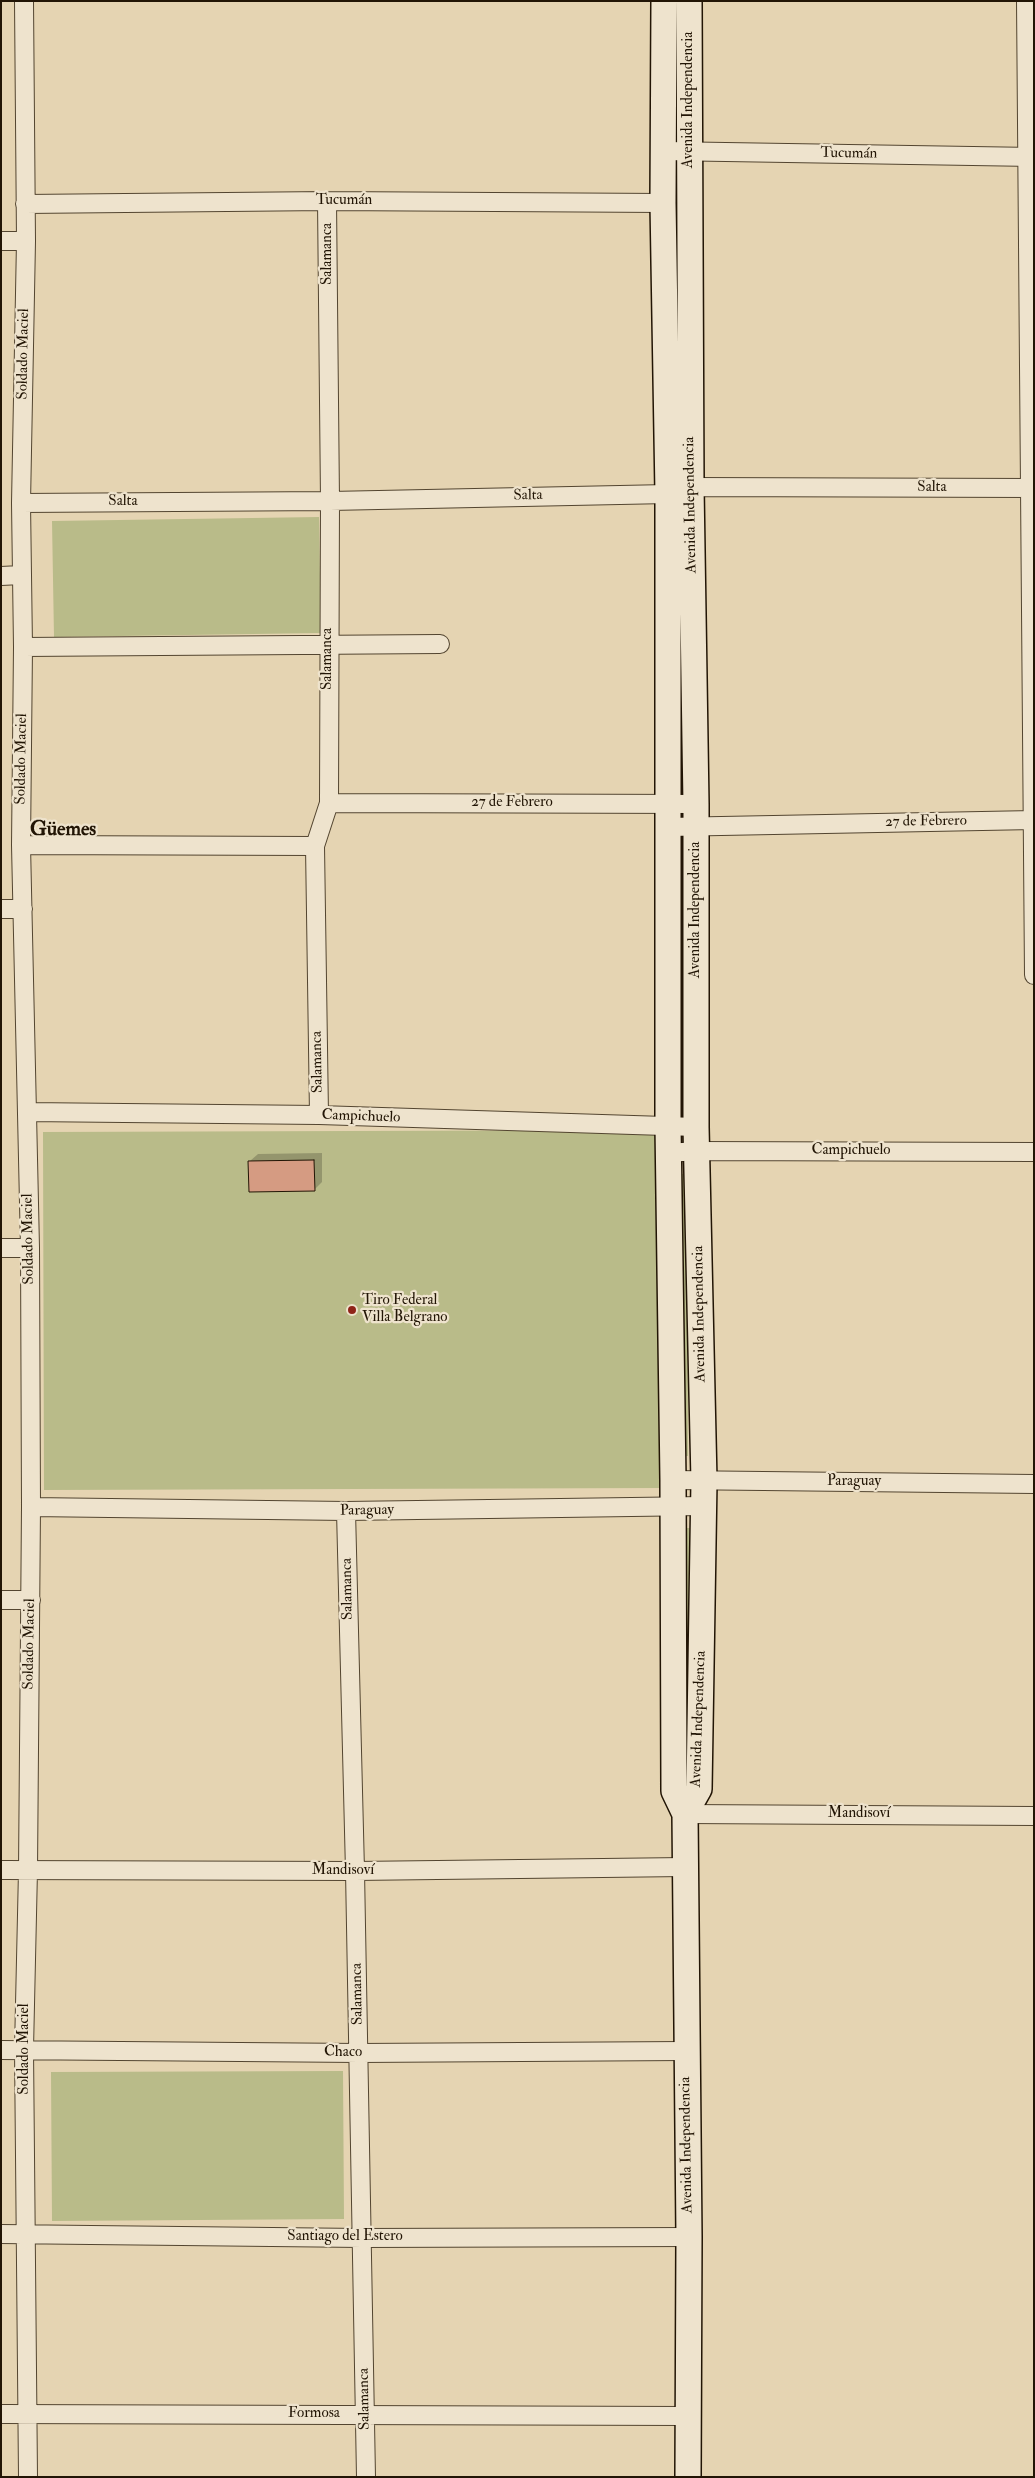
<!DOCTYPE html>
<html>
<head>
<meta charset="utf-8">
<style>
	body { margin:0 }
	#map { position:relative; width:1035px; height:2478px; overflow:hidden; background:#e5d4b2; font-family:"IM FELL Double Pica",serif }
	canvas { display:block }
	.frame { position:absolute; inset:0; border:2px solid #221505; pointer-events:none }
</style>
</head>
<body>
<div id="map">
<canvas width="1035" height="2478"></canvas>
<div class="frame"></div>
</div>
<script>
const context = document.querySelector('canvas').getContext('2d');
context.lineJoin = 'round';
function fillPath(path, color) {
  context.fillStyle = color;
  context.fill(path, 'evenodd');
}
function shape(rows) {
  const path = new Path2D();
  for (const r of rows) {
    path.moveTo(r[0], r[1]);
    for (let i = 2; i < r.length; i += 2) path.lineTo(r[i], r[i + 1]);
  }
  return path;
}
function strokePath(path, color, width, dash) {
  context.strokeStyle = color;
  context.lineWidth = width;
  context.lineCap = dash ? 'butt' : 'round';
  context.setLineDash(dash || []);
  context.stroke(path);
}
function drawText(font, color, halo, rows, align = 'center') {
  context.font = font + ' "IM FELL Double Pica",serif';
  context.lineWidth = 4.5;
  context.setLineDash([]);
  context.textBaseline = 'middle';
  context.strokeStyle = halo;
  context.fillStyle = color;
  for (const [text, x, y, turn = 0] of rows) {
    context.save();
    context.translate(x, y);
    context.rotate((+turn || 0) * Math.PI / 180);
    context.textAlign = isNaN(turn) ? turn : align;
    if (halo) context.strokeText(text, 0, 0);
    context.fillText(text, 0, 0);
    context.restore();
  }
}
const green = shape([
	[319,517,321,633,54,637,52,521],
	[680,849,686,849,686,1110,680,1110],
	[660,1130,662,1488,44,1490,43,1132],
	[681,1174,687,1174,688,1456,681,1456],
	[684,1528,690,1528,690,1789,684,1789],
	[343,2071,344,2219,52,2221,51,2072]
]);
const shadow = shape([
	[322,1153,322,1182,314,1190,250,1161,258,1154]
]);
const building = shape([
	[314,1160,315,1191,249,1192,248,1161,314,1160]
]);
const street = shape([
	[24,1,26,241,21,503,23,647,21,845,30,1248,31,1507,28,1870,24,2049,28,2477],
	[1026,1,1034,975],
	[664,151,1034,157],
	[25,204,327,201,663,203],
	[1,241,26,241],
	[21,503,330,501,668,494,691,487,1034,488],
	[1,576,21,575],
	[23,647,440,644],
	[329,803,696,804],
	[669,827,1034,820],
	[21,845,315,846],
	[1,909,23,909],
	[27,1112,319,1115,696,1127],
	[319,1115,315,846,329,803,330,501,327,201],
	[668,1153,697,1151,1034,1152],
	[1,1248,30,1248],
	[673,1480,1034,1484],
	[31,1507,346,1511,703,1506],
	[346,1511,355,1871,366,2477],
	[1,1600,31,1600],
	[685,1814,1034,1816],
	[1,1870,355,1871,685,1867],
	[1,2050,359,2053,685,2051],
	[1,2234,362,2238,689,2237],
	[1,2414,686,2416]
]);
const secondary = shape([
	[664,1,663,203,668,494,668,1126,673,1480,674,1791,685,1814,689,2237,688,2477],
	[685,1814,699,1789,704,1481,696,1127,696,804,691,487,689,1]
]);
const markers = [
	[352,1310,5,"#8f2418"]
];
const streetNames = [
	["Avenida Independencia",689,100,-90],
	["Tucumán",849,154,1],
	["Tucumán",344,201],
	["Salamanca",328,254,-90],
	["Soldado Maciel",24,354,-89],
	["Salta",932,488],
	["Salta",528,496,-1],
	["Salta",123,502],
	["Avenida Independencia",691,505,-91],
	["Salamanca",328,659,-90],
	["Soldado Maciel",22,759,-89],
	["27 de Febrero",512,803],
	["27 de Febrero",926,822,-1],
	["Avenida Independencia",696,910,-90],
	["Salamanca",318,1062,-91],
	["Campichuelo",361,1117,2],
	["Campichuelo",851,1151],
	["Soldado Maciel",29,1239,-91],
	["Avenida Independencia",700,1314,-91],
	["Paraguay",854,1482],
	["Paraguay",367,1511,-1],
	["Salamanca",348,1589,-91],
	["Soldado Maciel",30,1644,-89],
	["Avenida Independencia",699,1719,-88],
	["Mandisoví",859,1814],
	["Mandisoví",343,1871],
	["Salamanca",358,1994,-91],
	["Soldado Maciel",25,2049,-90],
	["Chaco",343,2053],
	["Avenida Independencia",687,2145,-91],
	["Santiago del Estero",345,2237],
	["Salamanca",365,2399,-91],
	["Formosa",314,2414]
];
const poiNames = [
	["Tiro Federal",362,1301],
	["Villa Belgrano",362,1318]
];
const districtNames = [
	["Güemes",63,831]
];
fillPath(green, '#b9bb89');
fillPath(shadow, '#0003');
fillPath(building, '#d59b82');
strokePath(building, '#221505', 1);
strokePath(street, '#534530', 20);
strokePath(secondary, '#221505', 28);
strokePath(street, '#eee3cd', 18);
strokePath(secondary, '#eee3cd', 25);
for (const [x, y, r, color] of markers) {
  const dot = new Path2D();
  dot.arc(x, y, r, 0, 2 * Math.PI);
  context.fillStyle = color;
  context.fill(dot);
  strokePath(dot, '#eee3cd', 2);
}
drawText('15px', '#221505', '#eee3cd', streetNames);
drawText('15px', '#221505', '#eee3cd', poiNames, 'left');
drawText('bold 20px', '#221505', '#eee3cd', districtNames);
</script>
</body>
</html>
